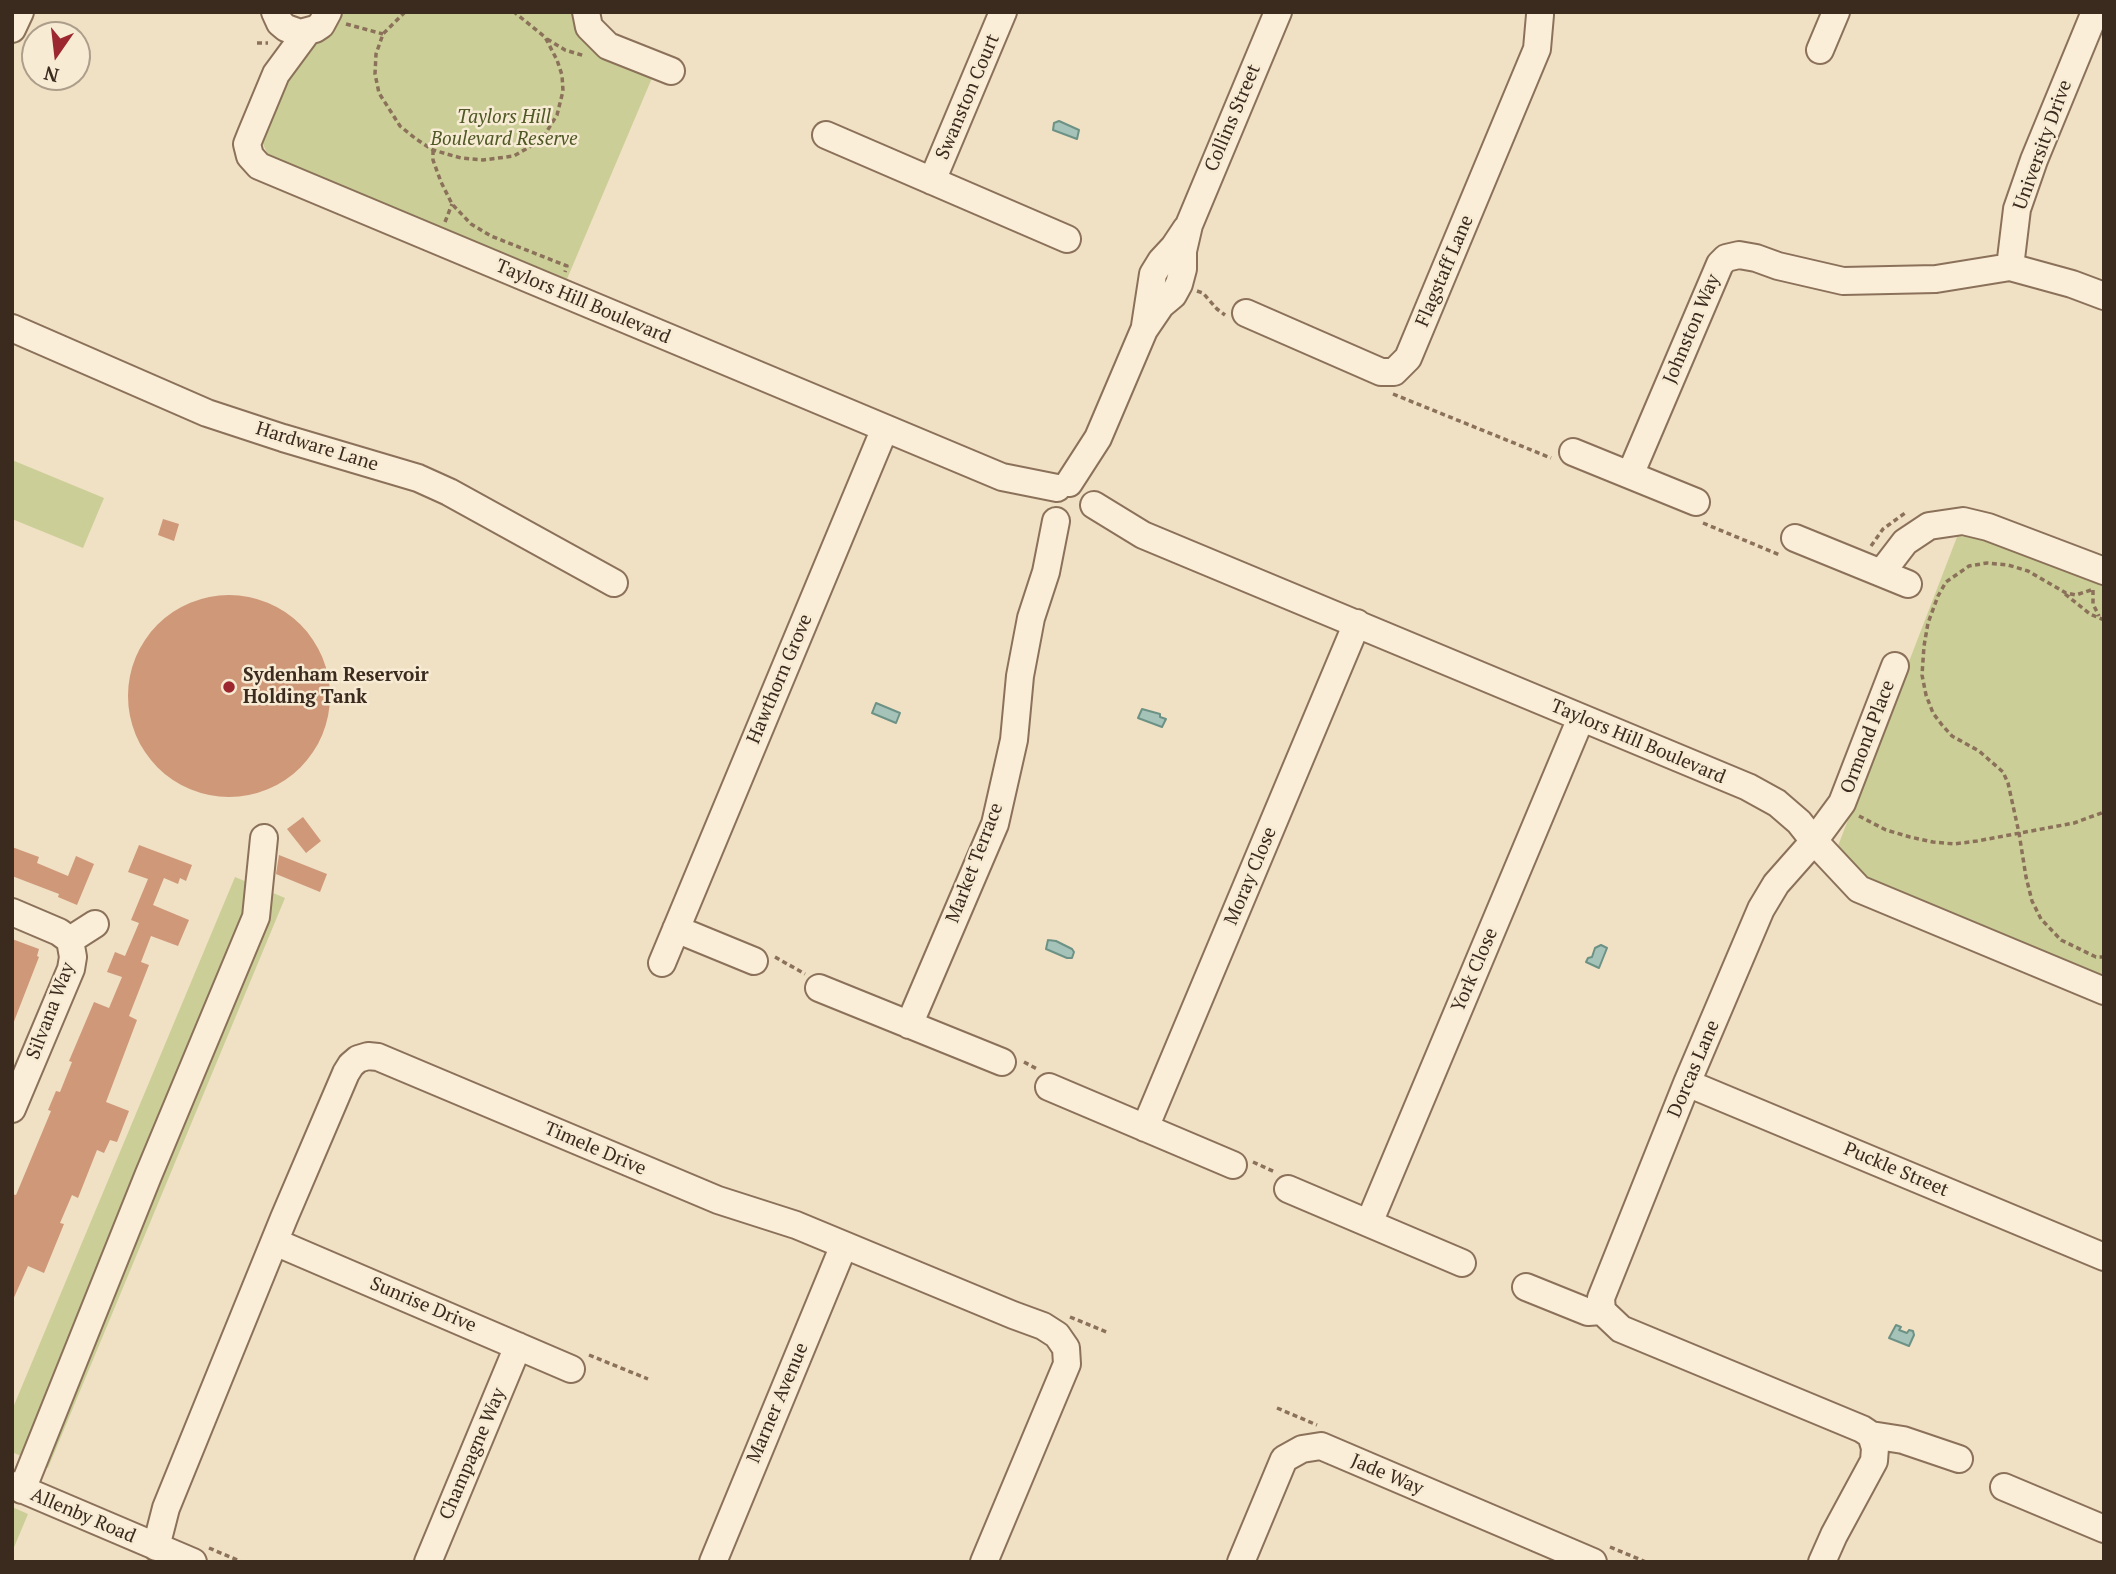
<!DOCTYPE html>
<html>
<head>
<meta charset="utf-8">
<style>
	body { margin:0 }
	#map { position:relative; width:2116px; height:1574px; overflow:hidden; background:#f0e0c4; font-family:"PT Serif",serif }
	canvas { display:block }
	.frame { position:absolute; inset:0; border:14px solid #3b2a1e; pointer-events:none }
	.north { position:absolute; left:21px; top:21px; width:70px; height:70px; box-sizing:border-box; background:#f7ebd4; border:2px solid #ac9e8b; border-radius:50%; rotate:194deg; font-size:19px; font-weight:700; line-height:28px; text-align:center; color:#3b2a1e }
	.north::after { content:''; display:block; margin:auto; width:24px; height:32px; background:#9d272f; clip-path:polygon(50% 0,100% 100%,50% 72%,0 100%) }
</style>
</head>
<body>
<div id="map">
<canvas width="2116" height="1574"></canvas>
<div class="frame"></div>
<div class="north">N</div>
</div>
<script>
const context = document.querySelector('canvas').getContext('2d');
context.lineJoin = 'round';
function fillPath(path, color) {
  context.fillStyle = color;
  context.fill(path, 'evenodd');
}
function shape(rows) {
  const path = new Path2D();
  for (const r of rows) {
    if (r.length === 3) {
      path.moveTo(r[0] + r[2], r[1]);
      path.arc(r[0], r[1], r[2], 0, 2 * Math.PI);
      continue;
    }
    path.moveTo(r[0], r[1]);
    for (let i = 2; i < r.length; i += 2) path.lineTo(r[i], r[i + 1]);
  }
  return path;
}
function strokePath(path, color, width, dash) {
  context.strokeStyle = color;
  context.lineWidth = width;
  context.lineCap = dash ? 'butt' : 'round';
  context.setLineDash(dash || []);
  context.stroke(path);
}
function drawText(font, color, halo, rows, align = 'center') {
  context.font = font + ' "PT Serif",serif';
  context.lineWidth = 5;
  context.setLineDash([]);
  context.textBaseline = 'middle';
  context.strokeStyle = halo;
  context.fillStyle = color;
  for (const [text, x, y, turn = 0] of rows) {
    context.save();
    context.translate(x, y);
    context.rotate((+turn || 0) * Math.PI / 180);
    context.textAlign = isNaN(turn) ? turn : align;
    if (halo) context.strokeText(text, 0, 0);
    context.fillText(text, 0, 0);
    context.restore();
  }
}
const green = shape([
	[337,12,577,12,602,48,652,78,567,279,279,164,268,155,262,142,283,78],
	[12,460,104,498,83,548,12,519],
	[1984,534,2104,580,2104,979,1863,877,1836,851,1957,537],
	[235,877,285,898,48,1468,12,1452,12,1410],
	[12,1507,28,1514,12,1552]
]);
const water = shape([
	[1059,121,1079,130,1077,139,1053,130,1054,123,1059,121],
	[876,703,900,713,896,723,872,713,876,703],
	[1142,709,1160,714,1160,717,1166,719,1162,727,1138,718,1142,709],
	[1048,940,1056,941,1072,949,1074,952,1072,958,1067,958,1046,949,1048,940],
	[1601,945,1607,948,1599,968,1586,962,1588,958,1592,957,1595,948,1601,945],
	[1896,1325,1901,1327,1899,1330,1907,1333,1909,1330,1913,1331,1914,1335,1909,1346,1889,1338,1896,1325]
]);
const building = shape([
	[163,519,179,524,174,541,158,535],
	[229,696,101],
	[303,817,321,841,306,853,287,829],
	[139,845,192,865,186,881,180,878,178,884,164,878,153,905,189,920,178,946,151,936,141,962,149,965,129,1016,137,1020,106,1102,129,1111,117,1142,110,1140,104,1153,97,1150,78,1198,72,1195,60,1223,64,1224,44,1273,28,1266,12,1302,12,1194,16,1195,51,1111,48,1110,56,1091,60,1092,72,1062,69,1061,94,1002,109,1008,122,977,107,972,115,952,125,956,139,923,131,920,148,879,128,872],
	[12,847,39,857,37,863,68,876,76,856,94,864,77,905,58,897,59,894,12,876],
	[279,855,327,874,320,892,276,874],
	[12,939,39,949,37,956,39,957,13,1024]
]);
const path = shape([
	[405,12,383,34,376,54,375,74,379,93,400,126,416,139,433,150,461,158,483,160,514,156,531,146,544,136,557,115,563,91,562,75,557,60,545,37,514,12],
	[346,24,383,34],
	[547,39,565,50,585,56],
	[257,43,268,43],
	[433,150,433,160,441,182,452,204,471,224,491,236,567,266,565,272],
	[445,222,452,204],
	[1197,291,1203,293,1217,309,1225,315],
	[1393,394,1551,458],
	[1703,523,1780,555],
	[1871,546,1883,529,1905,513],
	[2091,590,2076,595,2066,593,2028,571,2008,565,1987,563,1969,566,1946,582,1938,596,1928,623,1924,646,1922,675,1926,695,1933,713,1942,725,1952,736,1979,751,2003,772,2008,783,2019,833,2026,877,2032,901,2041,919,2061,940,2096,957,2104,957],
	[2093,590,2093,604,2099,616],
	[2065,594,2090,614,2104,620],
	[1859,816,1886,830,1910,837,1933,842,1954,844,1977,841,2074,823,2104,812],
	[775,957,805,974],
	[1024,1062,1039,1070],
	[1253,1162,1275,1172],
	[1070,1317,1109,1333],
	[589,1355,648,1379],
	[1277,1408,1317,1425],
	[1610,1547,1646,1562],
	[209,1548,242,1562]
]);
const minor = shape([
	[275,12,280,23,286,28,300,33,315,29,321,25,328,12],
	[586,12,589,27,608,46,671,71],
	[2095,12,2034,160,2017,209,2010,267,2072,284,2104,296],
	[12,29,20,12],
	[307,32,276,74,251,134,247,144,250,156,259,166,1002,477,1057,488],
	[1820,50,1836,12],
	[826,135,1067,239],
	[932,181,1003,12],
	[1246,313,1381,372,1394,372,1408,358,1537,49,1540,15],
	[1145,326,1153,274,1161,261,1174,247,1186,229],
	[12,328,207,413,283,438,418,478,449,492,614,583],
	[1573,452,1696,502],
	[1630,475,1720,264,1726,258,1739,255,1756,258,1778,266,1843,281,1936,279,2010,267],
	[1069,483,1098,438,1144,330,1161,305,1173,295,1179,284,1183,269,1183,251,1189,225,1278,12],
	[1094,505,1143,535,1748,787,1777,803,1799,822,1814,841,1859,889,2104,991],
	[1795,538,1908,584],
	[1882,572,1905,542,1929,526,1963,521,1988,527,2104,571],
	[12,912,59,932,70,940],
	[676,929,754,961],
	[662,963,885,428],
	[819,988,1002,1062],
	[909,1025,995,824,1014,740,1020,676,1031,618,1046,572,1056,521],
	[1687,1083,2104,1257],
	[1049,1087,1233,1165],
	[12,1109,71,969,73,957,70,940,95,924],
	[1145,1128,1357,623],
	[1288,1189,1462,1263],
	[1369,1223,1581,718],
	[275,1242,571,1369],
	[1526,1287,1588,1312,1602,1311],
	[1871,1435,1903,1440,1959,1459],
	[12,1485,193,1562],
	[2004,1487,2104,1529],
	[22,1490,148,1176,256,917,264,838],
	[156,1547,166,1508,284,1218,346,1073,351,1065,358,1059,368,1056,378,1057,718,1200,796,1225,1013,1315,1043,1326,1057,1335,1066,1348,1067,1364,984,1562],
	[428,1562,518,1346],
	[713,1562,844,1245],
	[1241,1562,1284,1459,1302,1449,1321,1446,1593,1562],
	[1822,1562,1834,1535,1874,1461,1875,1448,1871,1435,1862,1429,1621,1329,1602,1311,1601,1298,1687,1083,1761,909,1776,884,1814,841,1842,803,1895,666]
]);
const markers = [
	[229,687,7,"#9d272f"]
];
const streetNames = [
	["Swanston Court",968,97,-67],
	["Collins Street",1233,118,-67],
	["University Drive",2043,145,-70],
	["Flagstaff Lane",1445,271,-67],
	["Taylors Hill Boulevard",583,302,23],
	["Johnston Way",1692,329,-67],
	["Hardware Lane",317,447,17],
	["Hawthorn Grove",780,679,-67],
	["Ormond Place",1868,737,-69],
	["Taylors Hill Boulevard",1638,742,23],
	["Market Terrace",975,863,-69],
	["Moray Close",1251,876,-67],
	["York Close",1475,970,-67],
	["Silvana Way",51,1011,-69],
	["Dorcas Lane",1694,1069,-67],
	["Timele Drive",595,1149,23],
	["Puckle Street",1896,1170,23],
	["Sunrise Drive",423,1305,23],
	["Marner Avenue",778,1403,-67],
	["Champagne Way",473,1454,-67],
	["Jade Way",1387,1475,23],
	["Allenby Road",83,1516,23]
];
const parkNames = [
	["Taylors Hill",504,118],
	["Boulevard Reserve",504,140]
];
const poiNames = [
	["Sydenham Reservoir",243,676],
	["Holding Tank",243,698]
];
fillPath(green, '#cbcf97');
fillPath(water, '#a6c3b9');
strokePath(water, '#6c9286', 2);
fillPath(building, '#cf9879');
strokePath(minor, '#8b715a', 30);
strokePath(path, '#8b715a', 3.5, [5, 3.5]);
strokePath(minor, '#faeed8', 26);
for (const [x, y, r, color] of markers) {
  const dot = new Path2D();
  dot.arc(x, y, r, 0, 2 * Math.PI);
  context.fillStyle = color;
  context.fill(dot);
  strokePath(dot, '#f7ebd4', 2.5);
}
drawText('19px', '#3b2a1e', '#f7ebd4', streetNames);
drawText('italic 19px', '#4e5824', '#f7ebd4', parkNames);
drawText('bold 19px', '#3b2a1e', '#f7ebd4', poiNames, 'left');
</script>
</body>
</html>
